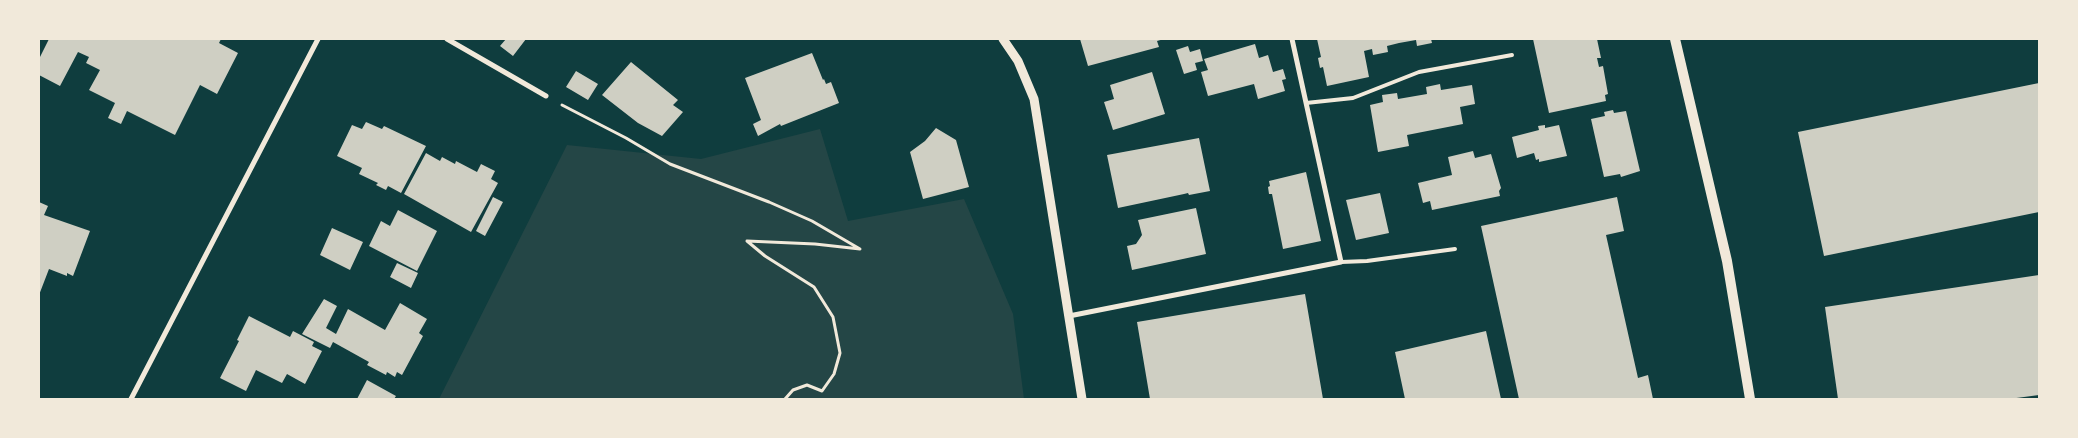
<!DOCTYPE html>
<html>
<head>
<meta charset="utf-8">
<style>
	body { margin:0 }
	#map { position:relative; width:2078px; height:438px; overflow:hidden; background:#0f3d3e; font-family:Signika,sans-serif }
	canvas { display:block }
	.frame { position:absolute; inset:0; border:40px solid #f1e9da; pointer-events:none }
</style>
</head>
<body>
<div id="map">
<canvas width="2078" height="438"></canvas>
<div class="frame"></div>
</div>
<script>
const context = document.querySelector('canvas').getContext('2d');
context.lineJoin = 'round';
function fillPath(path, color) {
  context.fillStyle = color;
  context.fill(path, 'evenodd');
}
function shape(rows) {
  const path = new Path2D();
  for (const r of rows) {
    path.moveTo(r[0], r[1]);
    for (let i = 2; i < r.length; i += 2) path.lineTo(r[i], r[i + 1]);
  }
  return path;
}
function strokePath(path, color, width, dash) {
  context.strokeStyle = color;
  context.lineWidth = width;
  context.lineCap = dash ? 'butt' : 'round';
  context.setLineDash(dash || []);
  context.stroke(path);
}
const green = shape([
	[820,129,848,221,964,199,1013,314,1024,399,439,399,567,145,701,159]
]);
const building = shape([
	[49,39,221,39,219,43,238,53,217,94,200,85,175,135,127,111,121,124,108,118,115,103,89,90,100,70,86,63,89,57,78,52,60,86,39,75,39,59],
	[506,39,526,39,513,56,500,46],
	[1080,39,1164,39,1157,41,1159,47,1088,66],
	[1317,39,1431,39,1432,43,1417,46,1416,40,1399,43,1387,46,1388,52,1373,55,1372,49,1364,51,1369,77,1327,86,1323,67,1320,68,1318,58,1321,57],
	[1533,39,1597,39,1601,58,1597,58,1599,67,1603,66,1608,94,1605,95,1606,101,1549,113],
	[1255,44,1259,58,1268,55,1273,72,1283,69,1286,79,1282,80,1285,91,1258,99,1254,84,1208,96,1201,72,1208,70,1204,59],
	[1188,46,1190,52,1200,49,1203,61,1195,63,1197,70,1184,74,1176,50],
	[812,53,823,80,824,79,826,84,831,82,839,103,781,126,780,124,758,136,753,124,761,120,745,78],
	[631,62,678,100,673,105,683,112,662,136,638,123,602,95],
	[576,71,598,84,588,100,566,87],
	[1152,72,1165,114,1113,130,1104,102,1114,99,1110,85],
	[2039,83,2039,212,1824,256,1798,132],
	[1440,84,1441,90,1472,85,1475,104,1460,107,1463,124,1407,135,1409,146,1378,152,1370,105,1383,102,1382,95,1397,93,1398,99,1427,94,1426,87],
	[1613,110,1614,113,1626,111,1640,171,1621,177,1620,174,1604,177,1591,119,1605,116,1604,112],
	[366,122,382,129,384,126,426,146,401,193,388,186,386,190,376,185,378,183,359,174,362,168,337,156,352,125,362,129],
	[1545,125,1545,128,1559,125,1567,156,1539,162,1539,159,1536,160,1534,153,1517,158,1512,137,1539,130,1538,126],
	[936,128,956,140,969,187,923,199,910,152,925,141],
	[1199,138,1210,191,1189,195,1188,193,1184,194,1118,208,1107,155],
	[1473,151,1475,158,1491,154,1501,188,1499,191,1500,196,1432,210,1430,201,1423,203,1418,183,1452,175,1448,157],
	[426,153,440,161,442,157,455,164,456,161,477,172,481,164,495,171,491,179,498,183,471,232,404,194],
	[1306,172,1321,241,1283,249,1272,194,1269,194,1268,187,1270,186,1269,181],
	[1380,193,1389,233,1356,240,1346,200],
	[493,197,503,202,485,236,476,231],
	[1617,197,1624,231,1606,235,1638,378,1648,375,1653,399,1519,399,1481,226],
	[39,202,48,206,44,215,90,231,73,276,67,273,67,276,49,269,39,295],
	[1196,208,1206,254,1132,270,1127,246,1136,244,1142,235,1138,220],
	[398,210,437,231,417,271,369,246,381,221,390,226],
	[332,228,363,242,350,270,320,255],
	[397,263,418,273,411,288,390,277],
	[2039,275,2039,395,2009,399,1838,399,1825,307],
	[1305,294,1323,399,1150,399,1137,322],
	[324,299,337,306,326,328,336,334,348,309,385,330,400,303,427,319,419,333,423,336,402,375,397,372,395,377,387,372,386,375,367,365,369,362,333,342,330,348,302,334],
	[249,316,290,337,293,331,314,342,312,346,322,351,305,384,287,374,282,383,256,370,246,391,220,378,239,341,237,340],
	[1486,331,1501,399,1405,399,1395,352],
	[367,380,396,396,394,399,357,399]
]);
const path = shape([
	[562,105,626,138,670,164,769,202,812,221,860,249,815,244,747,241,765,256,814,287,833,317,840,353,834,374,822,391,807,385,793,390,785,399]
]);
const service = shape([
	[1306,103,1353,98,1419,72,1512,55],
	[1341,262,1367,261,1455,249]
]);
const minor = shape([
	[447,39,546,96],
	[1069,316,1341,262,1292,39],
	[131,399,318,39]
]);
const tertiary = shape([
	[1003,39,1018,61,1034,99,1082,399]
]);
const secondary = shape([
	[1675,39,1727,261,1750,399]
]);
fillPath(green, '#244646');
fillPath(building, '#cfcfc3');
strokePath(path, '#f1e9da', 3);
strokePath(service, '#f1e9da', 4);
strokePath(minor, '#f1e9da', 5);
strokePath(tertiary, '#f1e9da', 9);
strokePath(secondary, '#f1e9da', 10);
</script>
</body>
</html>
